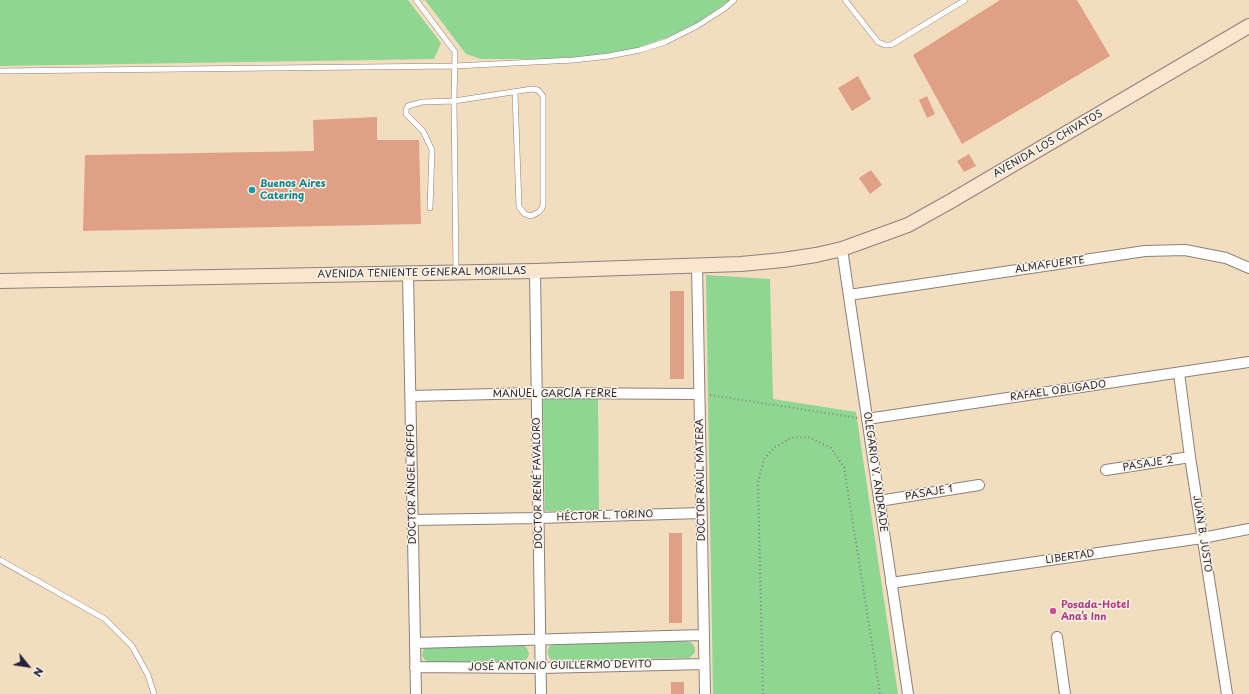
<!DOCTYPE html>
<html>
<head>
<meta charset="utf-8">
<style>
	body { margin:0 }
	#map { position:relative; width:1249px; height:694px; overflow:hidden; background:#f3ddbf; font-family:"Playpen Sans",sans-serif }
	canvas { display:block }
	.north { position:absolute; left:8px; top:646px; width:40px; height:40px; -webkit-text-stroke:3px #fcf5e5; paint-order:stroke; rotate:120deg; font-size:11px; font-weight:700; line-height:16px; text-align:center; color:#22223b }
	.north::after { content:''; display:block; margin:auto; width:14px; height:18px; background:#22223b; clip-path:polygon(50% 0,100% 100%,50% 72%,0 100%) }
</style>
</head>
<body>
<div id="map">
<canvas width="1249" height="694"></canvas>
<div class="north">N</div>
</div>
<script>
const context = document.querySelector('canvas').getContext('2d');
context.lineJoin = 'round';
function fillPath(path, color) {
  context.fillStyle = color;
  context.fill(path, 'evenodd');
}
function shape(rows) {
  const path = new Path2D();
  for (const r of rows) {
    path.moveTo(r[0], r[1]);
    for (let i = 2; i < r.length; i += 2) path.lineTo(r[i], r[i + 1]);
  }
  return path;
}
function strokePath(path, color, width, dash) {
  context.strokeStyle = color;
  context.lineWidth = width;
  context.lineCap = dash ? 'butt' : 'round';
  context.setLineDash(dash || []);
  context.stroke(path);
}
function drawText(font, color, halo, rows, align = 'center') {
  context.font = font + ' "Playpen Sans",sans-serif';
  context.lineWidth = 3;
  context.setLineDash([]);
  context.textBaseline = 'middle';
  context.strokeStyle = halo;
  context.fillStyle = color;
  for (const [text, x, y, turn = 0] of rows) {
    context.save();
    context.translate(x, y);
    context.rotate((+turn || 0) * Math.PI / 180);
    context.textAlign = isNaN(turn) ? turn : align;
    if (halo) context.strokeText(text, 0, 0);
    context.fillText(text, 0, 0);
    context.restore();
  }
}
const green = shape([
	[0,0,408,0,441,43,434,59,0,66],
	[425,0,730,0,699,22,668,37,637,48,605,54,563,59,481,59,466,54],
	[706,275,770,279,773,399,856,412,898,694,713,694],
	[543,399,598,399,599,510,545,511],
	[687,641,692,643,695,648,695,653,689,658,555,661,550,659,548,654,548,649,550,646,556,644],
	[523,645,527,648,529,654,527,659,522,661,430,663,425,660,422,656,423,650,427,646]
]);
const building = shape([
	[1000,0,1077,0,1110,56,962,144,913,55],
	[858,76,871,99,852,111,838,88],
	[927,96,935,114,927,118,919,100],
	[377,117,377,140,419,140,421,224,83,231,85,155,314,151,313,120],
	[969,154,976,166,964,172,957,161],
	[871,170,882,185,870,194,859,178],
	[670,291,684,291,684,379,670,379],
	[669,533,682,533,682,623,669,623],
	[671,682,684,682,684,694,671,694]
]);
const path = shape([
	[710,395,858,418],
	[763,694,758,482,764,459,775,447,791,438,808,437,831,448,844,467,880,694]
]);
const service = shape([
	[416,0,455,52,454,101,456,272],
	[845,0,878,42,885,45,891,45,965,0],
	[0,71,455,66,574,60,609,56,640,50,665,42,697,26,725,8,734,0],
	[430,208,432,150,423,131,406,114,406,110,408,106,422,102,454,101,532,89,538,90,543,96,543,205,542,208,539,212,531,216,525,214,519,207,515,92],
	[0,560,105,619,132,646,148,675,154,694]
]);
const minor = shape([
	[842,249,908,694],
	[697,265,705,694],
	[535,271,541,694],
	[408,274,416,694],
	[849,295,1145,251,1185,250,1226,258,1249,268],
	[1179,373,1190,457,1227,694],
	[411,396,537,393,699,394],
	[867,419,1249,362],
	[1106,470,1190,457],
	[879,501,979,485],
	[413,520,538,518,701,513],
	[891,583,1202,538,1249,529],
	[1057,637,1065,694],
	[415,643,704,635],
	[415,667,541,668,704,664]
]);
const secondary = shape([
	[0,281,535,271,741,264,783,260,816,255,842,249,908,225,951,201,1249,26]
]);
const markers = [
	[252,190,4,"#0f9aa8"],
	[1053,611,4,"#d1479c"]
];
const streetNames = [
	["AVENIDA LOS CHIVATOS",1048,144,-30],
	["ALMAFUERTE",1050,265,-8],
	["AVENIDA TENIENTE GENERAL MORILLAS",422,273,-1],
	["RAFAEL OBLIGADO",1058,391,-8],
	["MANUEL GARCÍA FERRE",555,394],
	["PASAJE 2",1148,464,-9],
	["OLEGARIO V. ANDRADE",875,472,82],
	["DOCTOR RAÚL MATERA",701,480,-91],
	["DOCTOR RENÉ FAVALORO",538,483,-91],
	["DOCTOR ÁNGEL ROFFO",412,484,-91],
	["PASAJE 1",929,493,-10],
	["HÉCTOR L. TORINO",605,516,-2],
	["JUAN B. JUSTO",1202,534,81],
	["LIBERTAD",1070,557,-8],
	["JOSÉ ANTONIO GUILLERMO DEVITO",560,666,-1]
];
const cultureNames = [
	["Buenos Aires",260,184],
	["Catering",260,196]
];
const hotelNames = [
	["Posada-Hotel",1061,605],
	["Ana’s Inn",1061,617]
];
fillPath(green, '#8ed691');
fillPath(building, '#e0a086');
strokePath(service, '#8a807d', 6);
strokePath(minor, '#8a807d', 12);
strokePath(secondary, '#8a807d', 16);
strokePath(path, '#8a807d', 2, [1, 3]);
strokePath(service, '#fff', 5);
strokePath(minor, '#fff', 10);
strokePath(secondary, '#fbe5cf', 14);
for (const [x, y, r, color] of markers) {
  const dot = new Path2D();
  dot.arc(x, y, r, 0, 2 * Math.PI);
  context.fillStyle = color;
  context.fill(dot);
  strokePath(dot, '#fcf5e5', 1.5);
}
drawText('10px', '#22223b', '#fcf5e5', streetNames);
drawText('bold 10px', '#0d838f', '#fcf5e5', cultureNames, 'left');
drawText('bold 10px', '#b23c85', '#fcf5e5', hotelNames, 'left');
</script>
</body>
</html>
